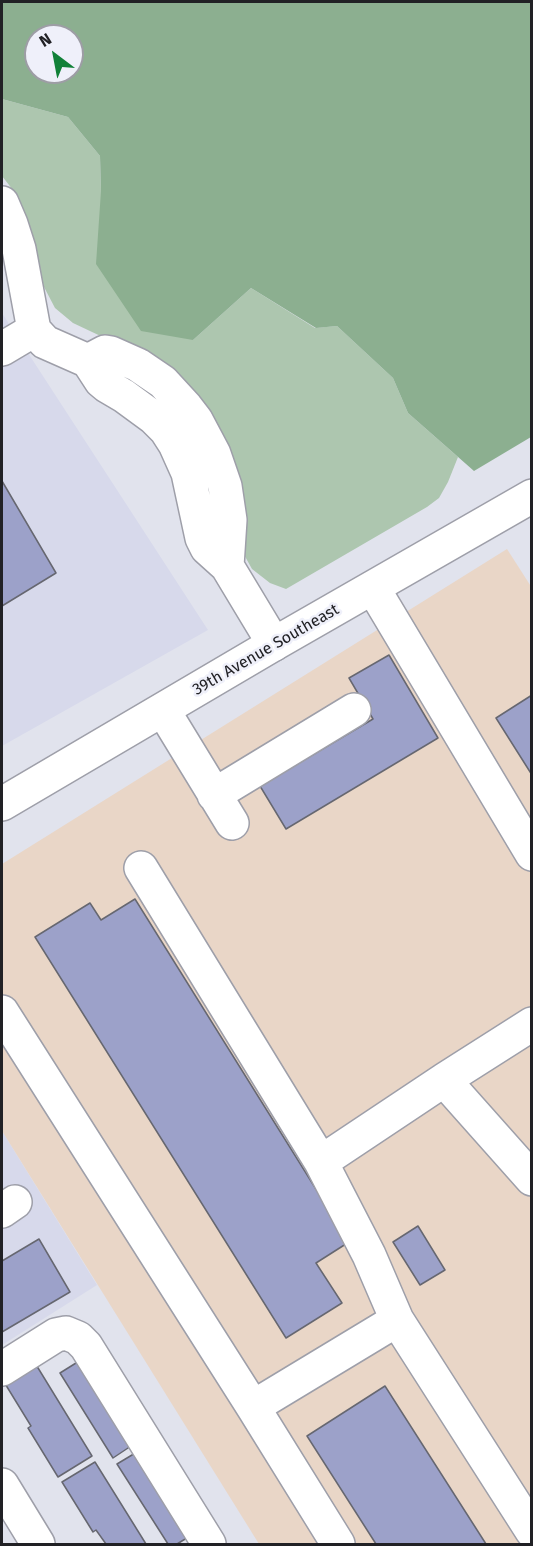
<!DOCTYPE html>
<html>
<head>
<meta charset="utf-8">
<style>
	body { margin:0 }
	#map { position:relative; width:533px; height:1546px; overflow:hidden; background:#e1e3ed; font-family:"Fira Sans",sans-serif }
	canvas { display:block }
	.frame { position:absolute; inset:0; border:3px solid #212125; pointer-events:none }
	.north { position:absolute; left:24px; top:24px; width:60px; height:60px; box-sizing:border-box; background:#eff0fa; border:2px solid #9d9da5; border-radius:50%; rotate:328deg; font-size:16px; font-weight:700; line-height:24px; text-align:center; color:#212125 }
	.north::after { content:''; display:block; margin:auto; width:21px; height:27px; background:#118138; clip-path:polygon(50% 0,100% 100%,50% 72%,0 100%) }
</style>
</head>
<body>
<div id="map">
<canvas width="533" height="1546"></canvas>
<div class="frame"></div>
<div class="north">N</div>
</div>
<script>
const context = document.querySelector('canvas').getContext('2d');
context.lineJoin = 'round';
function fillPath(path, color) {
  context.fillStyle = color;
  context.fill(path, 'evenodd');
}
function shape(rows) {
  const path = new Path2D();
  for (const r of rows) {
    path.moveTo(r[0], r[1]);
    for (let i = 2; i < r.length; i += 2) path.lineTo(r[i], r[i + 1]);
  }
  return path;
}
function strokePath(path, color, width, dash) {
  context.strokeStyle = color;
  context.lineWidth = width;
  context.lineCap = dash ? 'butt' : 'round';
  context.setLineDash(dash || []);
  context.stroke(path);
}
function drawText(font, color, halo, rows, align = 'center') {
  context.font = font + ' "Fira Sans",sans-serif';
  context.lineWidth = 5;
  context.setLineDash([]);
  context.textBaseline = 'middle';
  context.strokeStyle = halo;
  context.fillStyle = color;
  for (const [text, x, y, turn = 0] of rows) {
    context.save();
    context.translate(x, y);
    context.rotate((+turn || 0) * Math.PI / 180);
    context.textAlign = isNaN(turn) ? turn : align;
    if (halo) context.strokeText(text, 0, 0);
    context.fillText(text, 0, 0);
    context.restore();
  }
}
const built = shape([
	[2,313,208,630,2,746],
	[2,1131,97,1285,2,1345]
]);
const industrial = shape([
	[507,549,532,588,531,1544,259,1544,2,1131,2,864]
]);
const green = shape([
	[2,99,68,117,100,156,101,191,193,340,251,288,315,328,337,326,393,378,408,413,458,457,448,482,439,498,427,507,286,589,270,583,252,569,242,551,241,534,126,348,73,323,55,308,44,287,31,233,16,194,2,176]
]);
const forest = shape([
	[2,2,531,2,531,437,474,471,408,413,393,378,337,326,316,328,251,288,193,340,141,331,96,264,101,191,100,156,68,117,2,99],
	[36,36,72,36,72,72,36,72]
]);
const building = shape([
	[2,481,56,573,2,606,2,481],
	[389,655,438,738,286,829,260,786,373,719,349,678,389,655],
	[532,695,532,775,496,718,532,695],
	[135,899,349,1242,316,1263,342,1303,286,1338,35,937,90,903,101,920,135,899],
	[418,1226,445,1270,420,1285,393,1242,418,1226],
	[39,1239,70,1292,2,1332,2,1261,39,1239],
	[84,1358,137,1442,113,1458,60,1373,84,1358],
	[35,1363,92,1456,58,1477,28,1428,31,1426,4,1382,35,1363],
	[385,1386,486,1544,376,1544,307,1436,385,1386],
	[142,1449,195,1533,177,1544,168,1544,117,1464,142,1449],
	[95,1462,146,1544,106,1544,96,1530,93,1532,62,1482,95,1462]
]);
const minor = shape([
	[2,203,11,224,19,249,34,330,45,342,88,361,101,381,107,386,124,396,154,418,166,430,175,444,188,473,202,538,207,548,227,566,274,644],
	[2,349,34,330],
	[88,361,105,352,111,353,138,365,163,382,186,407,196,420,214,454,225,486,230,520,227,566],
	[373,588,532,854],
	[163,710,232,823],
	[214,795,354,710],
	[141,868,321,1162,444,1080,532,1179],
	[2,1012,253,1407,338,1544],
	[444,1080,532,1024],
	[321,1162,369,1255,397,1320],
	[2,1211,15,1202],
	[2,1369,56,1335,66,1333,78,1338,86,1346,209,1544],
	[253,1407,397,1320,532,1531],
	[2,1485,38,1544]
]);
const major = shape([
	[2,804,274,644,532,496]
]);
const streetNames = [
	["39th Avenue Southeast",266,650,-30]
];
fillPath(built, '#d7d9eb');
fillPath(industrial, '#e9d6c7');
fillPath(green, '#adc6af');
fillPath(forest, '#8caf90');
fillPath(building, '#9ca1c9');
strokePath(building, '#666770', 1.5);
strokePath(minor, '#9e9fa9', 36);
strokePath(major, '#9e9fa9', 36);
strokePath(minor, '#fff', 33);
strokePath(major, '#fff', 33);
drawText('16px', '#212125', '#eff0fa', streetNames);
</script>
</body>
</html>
